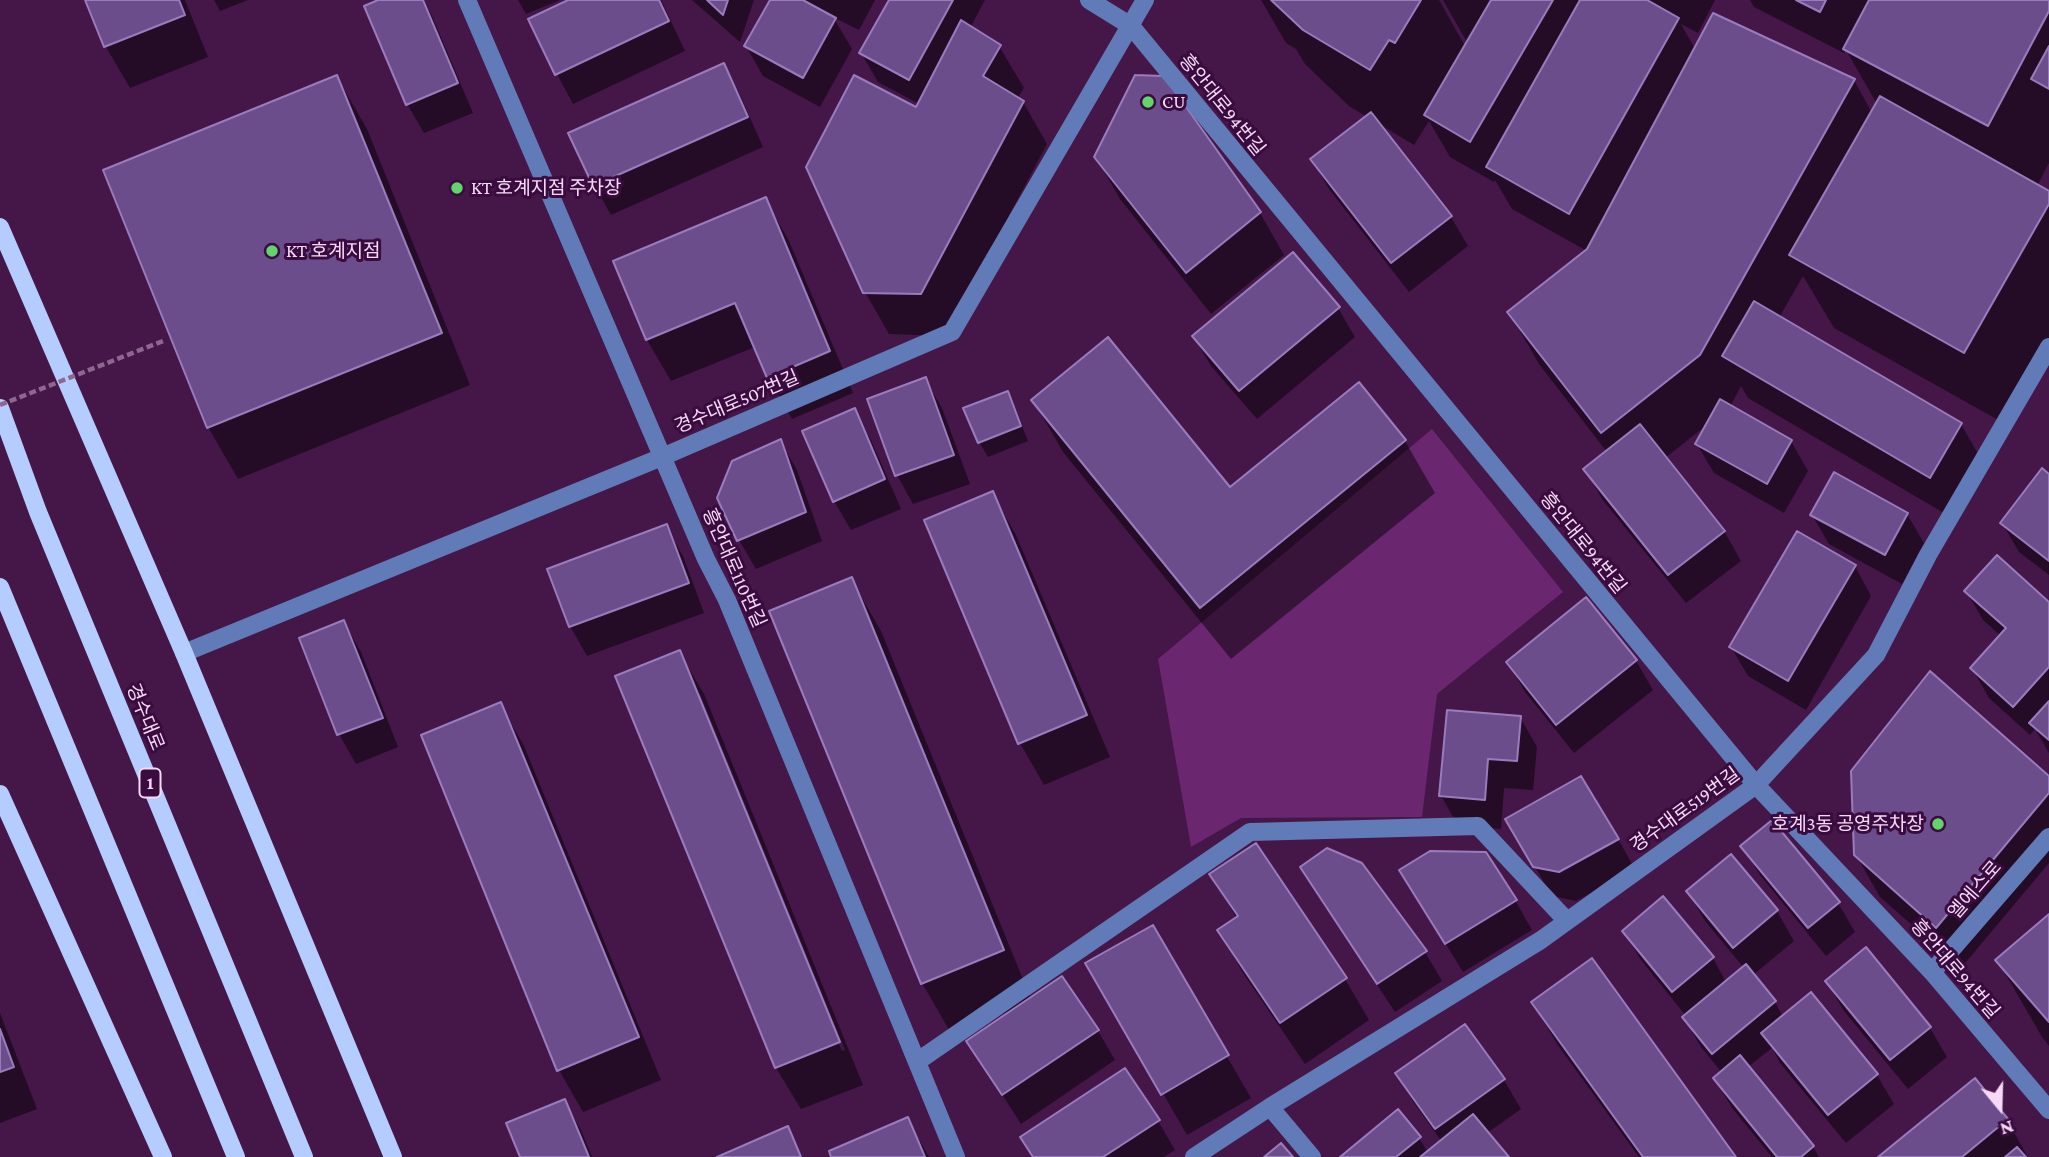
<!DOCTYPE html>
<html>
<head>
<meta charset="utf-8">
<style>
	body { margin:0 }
	#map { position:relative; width:2049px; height:1157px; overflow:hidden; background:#451648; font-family:"Crimson Pro",serif }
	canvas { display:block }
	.north { position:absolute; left:1965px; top:1073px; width:70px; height:70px; -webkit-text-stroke:5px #3a0b3e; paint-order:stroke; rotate:161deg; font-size:19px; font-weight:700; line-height:28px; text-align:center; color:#f5d9f6 }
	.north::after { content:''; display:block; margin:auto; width:24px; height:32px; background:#f5d9f6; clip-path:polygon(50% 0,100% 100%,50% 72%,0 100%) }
</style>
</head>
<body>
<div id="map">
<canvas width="2049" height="1157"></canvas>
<div class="north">N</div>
</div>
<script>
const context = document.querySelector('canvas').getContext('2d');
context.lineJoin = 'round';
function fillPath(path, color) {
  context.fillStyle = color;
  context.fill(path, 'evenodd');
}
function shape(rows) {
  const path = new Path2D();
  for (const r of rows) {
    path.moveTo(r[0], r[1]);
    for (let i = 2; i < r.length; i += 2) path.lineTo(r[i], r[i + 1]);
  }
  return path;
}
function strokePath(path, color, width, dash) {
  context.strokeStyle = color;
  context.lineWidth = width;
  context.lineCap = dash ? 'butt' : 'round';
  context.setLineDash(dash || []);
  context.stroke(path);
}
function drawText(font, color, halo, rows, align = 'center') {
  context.font = font + ' "Crimson Pro","Noto Sans KR",serif';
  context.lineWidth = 6;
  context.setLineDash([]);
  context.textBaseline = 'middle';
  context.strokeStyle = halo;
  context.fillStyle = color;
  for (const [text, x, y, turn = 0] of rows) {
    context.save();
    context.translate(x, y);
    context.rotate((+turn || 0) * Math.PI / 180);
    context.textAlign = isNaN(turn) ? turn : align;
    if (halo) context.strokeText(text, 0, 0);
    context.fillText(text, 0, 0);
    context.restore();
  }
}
const green = shape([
	[1432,429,1563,592,1437,694,1422,817,1241,818,1191,847,1158,659]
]);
const shadow = shape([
	[87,0,185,0,208,57,130,88,106,47],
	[214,0,248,0,220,11],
	[382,0,424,0,432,16,473,113,424,133,407,104],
	[518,0,560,0,526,14],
	[572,0,661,0,685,51,573,104,557,74,530,20],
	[692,0,754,0,740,42],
	[772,0,799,0,808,5,805,0,875,0,859,30,833,17,852,49,820,107,763,76,746,46],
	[891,0,985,0,970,28,999,46,1024,88,1017,99,1023,102,1047,144,945,336,889,334,865,292,919,104,878,82,861,53],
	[1261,0,1439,0,1465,46,1468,44,1443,0,1715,0,1698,33,1681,24,1695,49,1854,80,1872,113,1877,104,1846,50,1844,53,1754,7,1750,0,2049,0,2049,163,2037,186,2049,193,2049,351,2007,425,1834,328,1803,276,1779,318,1961,424,1985,466,1954,519,1748,398,1741,386,1730,407,1791,441,1808,471,1784,513,1714,473,1697,444,1708,424,1665,458,1724,531,1741,561,1686,603,1602,499,1585,469,1607,452,1539,364,1509,312,1587,251,1512,209,1495,180,1494,182,1450,157,1429,121,1414,145,1379,124,1451,217,1468,246,1409,292,1329,189,1312,160,1367,117,1349,106,1305,64,1296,49,1286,43],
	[723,65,740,95,763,147,611,215,594,185],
	[337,77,367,129,470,385,238,479,208,427],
	[1163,78,1260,213,1284,255,1211,314,1120,199,1096,157],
	[765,199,789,241,853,393,792,419,768,377,755,347,671,381,647,340,615,262],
	[1338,308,1355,337,1257,419,1211,366,1194,337],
	[925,379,942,408,970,484,913,504,897,475],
	[1358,385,1405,441,1435,493,1231,659,1063,452,1033,400,1230,489],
	[1007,393,1015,408,1028,441,988,457,979,442],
	[854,410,871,440,901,509,851,530,834,501],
	[780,441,797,470,822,541,756,569,739,540],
	[2049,476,2049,575,2019,552,2002,523],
	[992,493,1016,535,1110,757,1044,785,1020,743],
	[1907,514,1924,543,1902,584,1829,544,1812,515],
	[666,526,683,556,704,613,587,656,570,626],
	[1855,566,1871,596,1806,710,1748,676,1731,647],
	[851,579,881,631,1031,999,1062,978,1098,1031,1115,1060,1021,1124,968,1041,1010,1013,1010,1011,952,1035,922,983],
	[1966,591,2049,605,2049,753,2035,729,2030,735,1989,698,1972,668,2001,636,1983,620],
	[344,622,361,652,398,747,356,764,339,734],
	[679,652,704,694,863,1085,801,1109,776,1068,617,677],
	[696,694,700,694,845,1050,842,1051],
	[1636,661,1653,690,1574,753,1525,692,1508,662],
	[500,704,524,746,661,1080,583,1112,559,1070],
	[1520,717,1537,747,1533,790,1504,788,1501,829,1458,825,1441,796],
	[2049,778,2049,863,1961,968,1880,897,1856,855],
	[1508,820,1618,839,1635,869,1576,901,1552,896],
	[1743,846,1838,903,1855,932,1826,956,1760,875],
	[1731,856,1777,911,1794,941,1753,975,1775,1002,1783,1017,1810,995,1877,1075,1894,1104,1846,1143,1780,1063,1772,1048,1748,1067,1813,1147,1819,1157,1772,1157,1732,1108,1715,1079,1722,1073,1701,1047,1684,1018,1686,1016,1641,960,1624,931,1663,898,1713,958,1726,982,1744,968,1705,921,1688,891],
	[1302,868,1425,952,1442,981,1395,1012,1319,897],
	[1212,875,1345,979,1369,1020,1305,1064,1243,973,1219,931,1237,919],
	[1419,900,1515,900,1532,930,1463,972],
	[2049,916,2049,1046,2042,1037,1998,961],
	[1152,927,1251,1098,1187,1135,1088,964],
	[1827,982,1930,1028,1947,1057,1908,1089,1844,1011],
	[1533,1002,1734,1157,1639,1157,1557,1044],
	[0,1013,37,1109,0,1123],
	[1397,1074,1504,1080,1521,1109,1487,1133,1506,1157,1341,1157,1419,1138,1428,1153,1442,1142,1414,1103],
	[564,1101,581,1130,592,1157,522,1157],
	[907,1119,929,1157,833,1157],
	[2007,1120,2028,1157,1881,1157],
	[1158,1121,1175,1150,1164,1157,1034,1157]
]);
const building = shape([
	[85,0,179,0,185,15,104,47,85,0],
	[378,0,423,0,458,83,406,105,364,6,378,0],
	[568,0,659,0,669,21,555,75,528,19,568,0],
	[707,0,728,0,723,15,707,0],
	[770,0,803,0,836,18,803,78,744,46,770,0],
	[889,0,953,0,909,80,859,53,889,0],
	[1271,0,1421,0,1395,43,1389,40,1370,70,1303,30,1271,0],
	[1491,0,1553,0,1470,142,1424,115,1491,0],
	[1580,0,1647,0,1679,18,1569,214,1486,167,1580,0],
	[1796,0,1826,0,1820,12,1796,0],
	[1869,0,2049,0,2049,11,1988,126,1843,49,1869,0],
	[1713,13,1855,79,1700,355,1601,433,1507,312,1587,249,1713,13],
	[961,20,1001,45,983,76,1024,101,921,294,863,293,806,167,854,75,916,107,961,20],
	[2049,46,2049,89,2031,79,2049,46],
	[724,63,748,117,593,186,568,133,724,63],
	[337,75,442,333,207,428,103,170,337,75],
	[1135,75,1164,76,1261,212,1186,273,1094,157,1135,75],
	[1880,96,2049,191,2049,204,1964,353,1789,255,1880,96],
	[1371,112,1452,216,1391,263,1310,159,1371,112],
	[766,197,830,351,767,378,735,303,646,340,613,261,766,197],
	[1293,252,1340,307,1239,391,1192,336,1293,252],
	[1754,301,1962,423,1930,478,1722,356,1754,301],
	[1108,337,1230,487,1359,382,1406,440,1200,608,1031,400,1108,337],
	[926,377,954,455,895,476,867,399,926,377],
	[1008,391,1021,426,978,443,963,408,1008,391],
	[1720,399,1792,440,1767,484,1695,444,1720,399],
	[855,408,885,479,833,502,802,431,855,408],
	[1640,424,1725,531,1668,575,1583,469,1640,424],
	[781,439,806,512,737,541,717,498,732,461,781,439],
	[2042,468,2049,474,2049,561,2000,523,2042,468],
	[1834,472,1908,513,1885,555,1810,515,1834,472],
	[993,491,1087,715,1018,744,924,520,993,491],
	[667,524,689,583,569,627,547,569,667,524],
	[1797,531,1856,565,1788,681,1729,647,1797,531],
	[1997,555,2049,602,2049,667,2013,707,1970,668,2006,628,1964,591,1997,555],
	[852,577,1004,950,921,984,769,611,852,577],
	[1586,597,1637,660,1556,725,1506,662,1586,597],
	[344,620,383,718,337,735,299,638,344,620],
	[680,650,840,1042,775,1068,615,676,680,650],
	[1930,671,2049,776,2049,793,1936,928,1854,855,1851,771,1930,671],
	[2049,701,2049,740,2029,723,2049,701],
	[501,702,639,1037,557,1071,421,735,501,702],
	[1447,710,1521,716,1517,761,1488,759,1485,800,1439,796,1447,710],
	[1581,776,1619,839,1559,872,1533,867,1505,819,1581,776],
	[1772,820,1840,902,1808,928,1740,846,1772,820],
	[1256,843,1347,978,1280,1023,1217,930,1238,916,1209,874,1256,843],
	[1327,848,1362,863,1427,951,1377,984,1300,867,1327,848],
	[1430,851,1486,852,1517,900,1445,944,1399,870,1430,851],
	[1731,854,1778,910,1733,948,1686,891,1731,854],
	[1663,896,1714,957,1672,992,1622,931,1663,896],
	[2049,914,2049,1022,1995,960,2049,914],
	[1153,925,1229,1055,1161,1095,1085,963,1153,925],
	[1866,947,1931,1027,1890,1060,1825,981,1866,947],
	[1592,958,1736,1157,1643,1157,1531,1002,1592,958],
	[1746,964,1776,1001,1712,1054,1682,1017,1746,964],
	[1062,976,1099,1030,1002,1095,966,1041,1062,976],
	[1811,992,1878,1074,1828,1115,1761,1033,1811,992],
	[1465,1024,1505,1079,1435,1129,1395,1073,1465,1024],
	[0,1029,14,1067,0,1072,0,1029],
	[1740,1055,1814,1146,1801,1157,1777,1157,1713,1078,1740,1055],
	[1125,1068,1160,1120,1103,1157,1033,1157,1020,1137,1125,1068],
	[1975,1078,2008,1119,1962,1157,1878,1157,1975,1078],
	[565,1099,589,1157,520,1157,506,1123,565,1099],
	[1398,1109,1421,1137,1396,1157,1340,1157,1398,1109],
	[1473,1114,1509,1157,1420,1157,1473,1114],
	[908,1117,925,1157,831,1157,829,1151,908,1117],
	[788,1126,801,1157,717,1157,788,1126],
	[1281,1143,1293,1157,1264,1157,1281,1143],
	[2017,1147,2026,1157,2005,1157,2017,1147]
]);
const minor = shape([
	[467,0,706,559,727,600,956,1157],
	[1089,0,1131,26,1756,785,1932,972,2049,1110],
	[184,653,662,457,952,332,1145,0],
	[1932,972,2049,837],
	[918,1061,1250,832,1478,826,1567,921],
	[1270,1107,1312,1157],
	[1194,1157,1270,1107,1541,940,1756,785,1876,655,1928,555,2049,347]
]);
const major = shape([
	[0,227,184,653,393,1157],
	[0,408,38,512,304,1157],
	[0,587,236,1157],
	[0,794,163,1157]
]);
const pathBridge = shape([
	[0,405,163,341]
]);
const markers = [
	[1148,102,7,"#61d56a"],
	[457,188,7,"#61d56a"],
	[272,251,7,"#61d56a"],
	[1938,824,7,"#61d56a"]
];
const shields = [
	[150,783,21]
];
const shieldNames = [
	["1",150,783]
];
const poiNames = [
	["CU",1162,102],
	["KT 호계지점 주차장",471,188],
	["KT 호계지점",286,251],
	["호계3동 공영주차장",1924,824,"right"]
];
const streetNames = [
	["흥안대로94번길",1222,105,51],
	["경수대로507번길",737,402,-23],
	["흥안대로94번길",1583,543,51],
	["흥안대로110번길",734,568,66],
	["경수대로",145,717,68],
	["경수대로519번길",1685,810,-36],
	["엘에스로",1975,890,-49],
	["흥안대로94번길",1955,969,49]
];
fillPath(green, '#6a266f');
fillPath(shadow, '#0007');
fillPath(building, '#6a4d8a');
strokePath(building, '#9a7cbd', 2);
strokePath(minor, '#607bb7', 18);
strokePath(major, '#b5ccfe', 18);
strokePath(pathBridge, '#8e6790', 4.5, [7, 3.5]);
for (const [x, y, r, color] of markers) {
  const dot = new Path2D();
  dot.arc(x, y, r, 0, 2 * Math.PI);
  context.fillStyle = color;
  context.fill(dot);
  strokePath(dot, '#3a0b3e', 2.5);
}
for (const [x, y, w] of shields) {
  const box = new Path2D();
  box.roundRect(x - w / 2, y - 14.5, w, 29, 5);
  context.fillStyle = '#3a0b3e';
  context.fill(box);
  strokePath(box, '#f5d9f6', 2);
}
drawText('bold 18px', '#f5d9f6', null, shieldNames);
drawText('19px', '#f5d9f6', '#3a0b3e', poiNames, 'left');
drawText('19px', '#f5d9f6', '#3a0b3e', streetNames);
</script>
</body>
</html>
